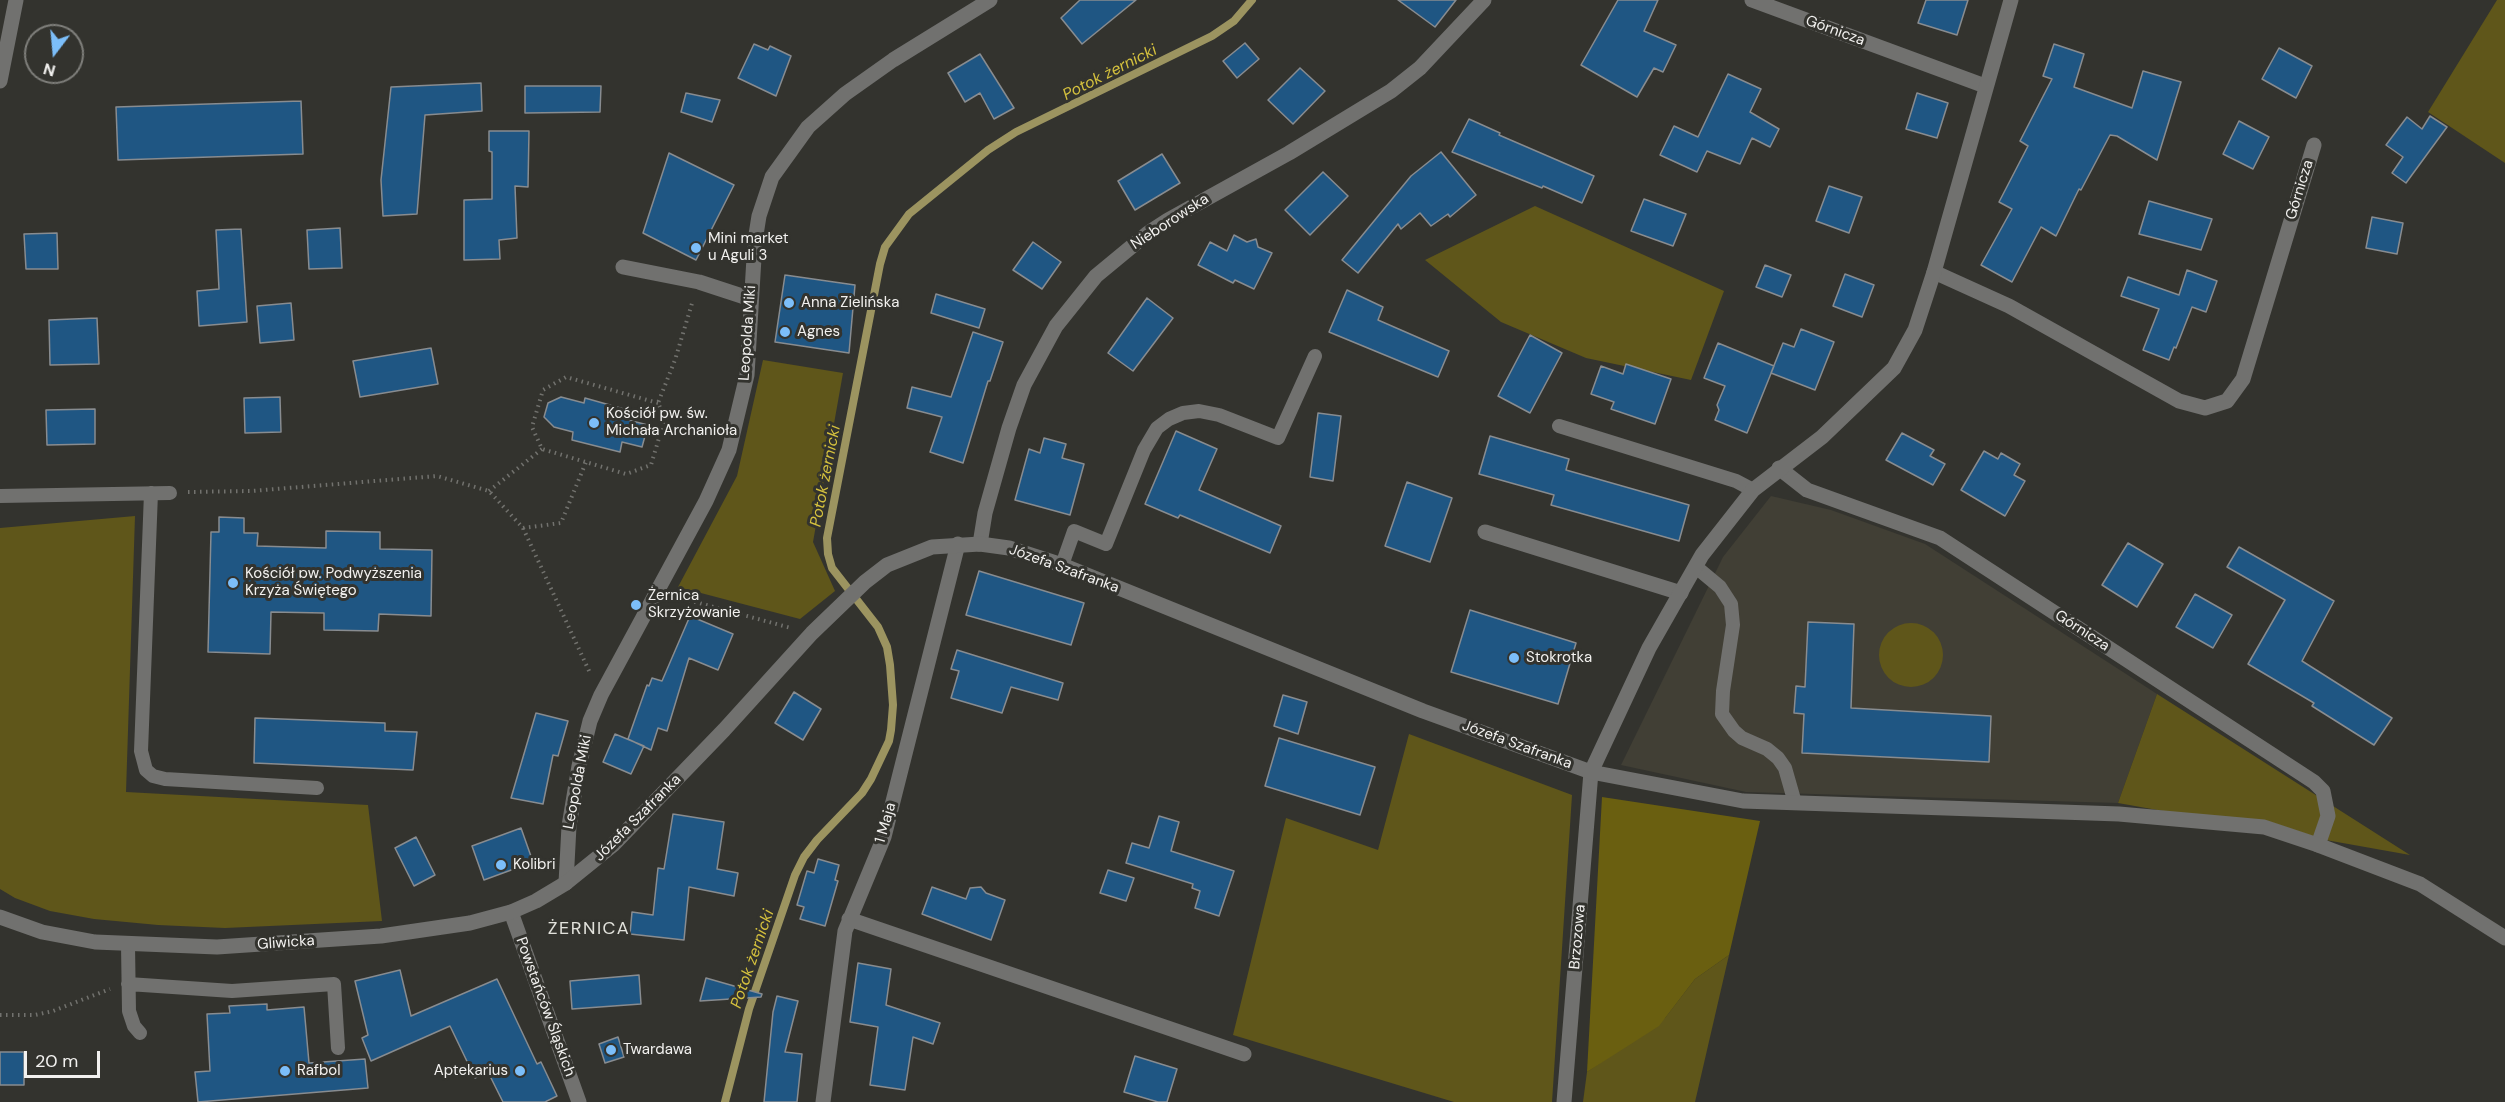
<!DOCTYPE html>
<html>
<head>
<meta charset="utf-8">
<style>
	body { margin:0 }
	#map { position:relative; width:2505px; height:1102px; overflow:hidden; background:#33332e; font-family:"DM Sans",sans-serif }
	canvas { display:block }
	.north { position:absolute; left:24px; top:24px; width:60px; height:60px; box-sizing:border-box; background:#33332e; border:2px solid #7f7f7b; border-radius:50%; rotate:196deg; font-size:16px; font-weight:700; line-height:24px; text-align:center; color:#f2f1ef }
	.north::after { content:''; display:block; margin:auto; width:21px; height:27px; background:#7cbef9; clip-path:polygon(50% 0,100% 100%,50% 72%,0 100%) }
	.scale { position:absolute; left:24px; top:1051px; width:76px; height:27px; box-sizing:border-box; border:3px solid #f2f1ef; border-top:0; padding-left:8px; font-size:18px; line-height:21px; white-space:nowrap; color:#f2f1ef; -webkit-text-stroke:4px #33332e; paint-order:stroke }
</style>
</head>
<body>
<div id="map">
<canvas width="2505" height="1102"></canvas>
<div class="north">N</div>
<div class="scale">20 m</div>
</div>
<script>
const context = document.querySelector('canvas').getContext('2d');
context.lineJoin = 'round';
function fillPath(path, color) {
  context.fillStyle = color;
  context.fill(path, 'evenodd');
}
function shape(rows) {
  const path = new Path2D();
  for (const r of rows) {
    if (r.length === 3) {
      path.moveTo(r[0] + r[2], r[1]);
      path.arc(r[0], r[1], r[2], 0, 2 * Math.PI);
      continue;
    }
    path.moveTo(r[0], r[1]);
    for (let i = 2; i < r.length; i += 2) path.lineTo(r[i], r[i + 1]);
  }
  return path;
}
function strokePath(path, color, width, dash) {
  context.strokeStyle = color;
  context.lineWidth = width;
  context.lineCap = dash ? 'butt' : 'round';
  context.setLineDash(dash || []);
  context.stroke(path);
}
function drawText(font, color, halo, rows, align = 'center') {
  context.font = font + ' "DM Sans",sans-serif';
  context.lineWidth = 6;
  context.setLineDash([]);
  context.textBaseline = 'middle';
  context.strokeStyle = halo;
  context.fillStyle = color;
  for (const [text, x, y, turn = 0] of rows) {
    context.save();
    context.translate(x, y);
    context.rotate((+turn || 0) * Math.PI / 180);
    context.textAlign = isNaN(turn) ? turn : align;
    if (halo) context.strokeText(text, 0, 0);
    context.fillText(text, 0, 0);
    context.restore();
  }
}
const built = shape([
	[1771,496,1831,510,1925,544,2157,694,2118,803,1746,792,1621,765,1723,557]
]);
const green = shape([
	[2497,0,2505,0,2505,163,2428,112],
	[1535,206,1724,291,1691,380,1586,358,1501,322,1425,260],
	[763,360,843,373,813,542,835,591,800,619,678,587,737,476],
	[135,516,126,792,368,805,382,921,225,928,158,925,94,919,50,911,15,898,0,889,0,528],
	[1911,655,32],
	[2157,694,2410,855,2118,803],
	[1409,734,1572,795,1552,1102,1454,1102,1233,1035,1286,818,1378,850],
	[1729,955,1695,1102,1583,1102,1587,1072,1665,1018,1695,979]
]);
const forest = shape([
	[1602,797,1760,821,1729,955,1695,979,1659,1026,1587,1072]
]);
const stream = shape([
	[725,1102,749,1009,795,875,804,857,817,840,862,793,871,779,889,741,891,730,893,705,890,665,887,647,878,627,832,568,828,554,827,538,880,264,885,247,909,214,988,150,1016,132,1212,36,1234,21,1252,0]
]);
const building = shape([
	[1080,0,1136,0,1082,44,1061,18,1080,0],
	[1398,0,1456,0,1435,27,1398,0],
	[1618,0,1658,0,1644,31,1676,45,1663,72,1654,68,1637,97,1581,65,1618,0],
	[1926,0,1968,0,1957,35,1918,23,1926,0],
	[1245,43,1259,59,1237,78,1223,61,1245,43],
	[754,44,768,50,770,46,791,56,776,96,738,78,754,44],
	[2054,44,2084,54,2074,87,2132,108,2143,71,2181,82,2157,160,2117,136,2110,135,2081,190,2079,189,2056,236,2041,227,2012,282,1981,265,2012,209,1999,202,2028,146,2020,141,2052,79,2043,76,2054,44],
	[2279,48,2312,66,2296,98,2262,79,2279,48],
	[980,54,1014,108,994,119,980,93,965,102,948,73,980,54],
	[1300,68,1325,91,1293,124,1268,100,1300,68],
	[1728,74,1761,89,1750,112,1779,129,1770,147,1752,138,1740,164,1707,151,1697,172,1660,155,1674,126,1698,137,1728,74],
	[481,83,482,111,425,115,417,214,383,216,381,180,391,87,481,83],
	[525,86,601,86,600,112,525,113,525,86],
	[686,93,720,100,712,122,681,112,686,93],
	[1917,93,1948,103,1937,138,1906,129,1917,93],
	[301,101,303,154,118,160,116,107,301,101],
	[2430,116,2447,127,2406,183,2392,173,2403,157,2386,145,2407,117,2422,129,2430,116],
	[1469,119,1500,133,1499,135,1594,176,1582,203,1543,186,1542,188,1452,152,1469,119],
	[2239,121,2269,137,2253,169,2223,154,2239,121],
	[489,131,529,131,528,187,515,186,517,238,499,240,500,259,464,260,464,200,492,199,492,152,489,151,489,131],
	[1441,152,1476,195,1450,217,1448,214,1431,226,1420,213,1401,229,1398,224,1358,273,1342,260,1411,176,1441,152],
	[669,153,734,185,696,260,643,233,669,153],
	[1162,154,1180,183,1135,210,1118,181,1162,154],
	[1323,172,1348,196,1310,235,1285,210,1323,172],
	[1829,186,1862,197,1849,233,1816,221,1829,186],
	[1644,199,1686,214,1673,246,1631,231,1644,199],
	[2149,201,2212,219,2201,250,2139,234,2149,201],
	[2372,217,2403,223,2397,254,2366,248,2372,217],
	[340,228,342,268,309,269,307,230,340,228],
	[241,229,247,322,199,326,197,291,219,289,216,230,241,229],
	[57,233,58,269,26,269,24,234,57,233],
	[1234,235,1247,242,1256,239,1258,247,1272,253,1254,289,1235,280,1233,283,1198,265,1210,242,1227,251,1234,235],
	[1033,242,1061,262,1042,289,1013,270,1033,242],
	[1765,265,1791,275,1782,297,1756,287,1765,265],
	[2187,270,2217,281,2206,312,2192,307,2176,348,2174,347,2169,360,2143,350,2159,309,2121,296,2128,277,2179,295,2187,270],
	[1845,274,1874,285,1862,317,1833,306,1845,274],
	[785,275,855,285,849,353,775,342,785,275],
	[1347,290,1383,307,1378,320,1449,351,1438,377,1329,332,1347,290],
	[936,294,985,309,979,328,931,313,936,294],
	[1147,298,1173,318,1133,371,1108,353,1147,298],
	[291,303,294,340,260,343,257,306,291,303],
	[97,318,99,364,50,365,49,320,97,318],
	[1801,329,1834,342,1815,390,1771,373,1783,343,1794,347,1801,329],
	[973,332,1003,342,990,381,988,381,963,463,930,452,942,417,907,408,912,387,951,397,973,332],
	[1530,335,1562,353,1530,413,1498,396,1530,335],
	[1718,343,1774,366,1747,433,1715,420,1719,410,1717,405,1725,386,1704,378,1718,343],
	[431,348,438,384,360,397,353,361,431,348],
	[1626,364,1671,379,1655,424,1611,409,1614,402,1591,394,1601,366,1623,374,1626,364],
	[280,397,281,432,245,433,244,398,280,397],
	[561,397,584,403,585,398,631,411,628,420,648,425,642,447,622,442,620,452,572,440,573,432,554,427,544,417,548,403,561,397],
	[95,409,95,444,47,445,46,410,95,409],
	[1318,413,1341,416,1333,481,1310,477,1318,413],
	[1176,431,1217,449,1199,490,1281,526,1270,553,1180,515,1178,518,1145,504,1176,431],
	[1902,433,1934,450,1930,456,1945,464,1933,485,1886,460,1902,433],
	[1490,436,1569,459,1566,470,1689,505,1679,541,1551,505,1554,495,1479,474,1490,436],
	[1044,438,1066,444,1062,458,1084,464,1070,515,1015,500,1029,449,1040,453,1044,438],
	[1984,451,1998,459,2001,453,2020,464,2014,475,2025,481,2005,516,1961,490,1984,451],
	[1407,482,1452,498,1430,562,1385,546,1407,482],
	[219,517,244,518,244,533,258,533,257,546,326,548,326,531,380,532,380,549,432,550,431,616,379,614,378,631,324,630,324,613,271,612,270,654,208,652,211,532,219,532,219,517],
	[2128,543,2163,564,2137,607,2102,585,2128,543],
	[2239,547,2334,601,2302,661,2392,718,2374,745,2312,706,2314,703,2248,664,2285,600,2227,567,2239,547],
	[979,571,1084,603,1071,645,966,615,979,571],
	[2195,594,2232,615,2213,648,2176,627,2195,594],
	[1470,610,1576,643,1558,704,1451,672,1470,610],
	[690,616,733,634,718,670,689,658,667,731,658,728,651,750,628,739,647,685,649,686,652,678,662,681,690,616],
	[1808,622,1854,624,1851,708,1991,716,1989,762,1802,753,1804,714,1794,713,1796,686,1805,687,1808,622],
	[957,650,1063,683,1058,700,1011,687,1002,713,951,698,959,671,951,669,957,650],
	[794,692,821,709,803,740,775,723,794,692],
	[1283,695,1307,702,1298,734,1274,726,1283,695],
	[536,713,568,721,558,756,553,755,543,804,511,798,536,713],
	[255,718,385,723,385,731,417,732,413,770,254,763,255,718],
	[615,734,644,746,631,774,603,762,615,734],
	[1279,738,1375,767,1360,815,1265,786,1279,738],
	[673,814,724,822,717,869,738,873,734,896,689,887,684,940,630,934,632,912,653,915,658,868,664,869,673,814],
	[1159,816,1179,822,1171,851,1234,871,1219,916,1195,908,1200,891,1192,888,1193,884,1126,863,1132,843,1149,848,1159,816],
	[521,828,533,862,484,880,472,846,521,828],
	[416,837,435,875,414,886,395,848,416,837],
	[818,859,839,865,835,880,838,881,825,926,800,919,804,907,797,905,807,871,814,873,818,859],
	[1108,870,1134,878,1126,901,1100,893,1108,870],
	[932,887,966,899,970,888,981,887,986,893,1005,900,991,940,922,914,932,887],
	[858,963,891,969,886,1005,940,1023,933,1044,913,1037,905,1090,870,1085,878,1027,850,1022,858,963],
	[400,970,411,1016,497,979,537,1064,541,1062,557,1096,545,1102,503,1102,488,1072,475,1078,450,1026,371,1061,362,1038,368,1035,355,981,400,970],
	[639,975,641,1004,572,1009,570,981,639,975],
	[706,978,762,994,761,997,700,1001,706,978],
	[777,996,798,1001,785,1052,802,1054,797,1102,764,1102,773,1012,777,996],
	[267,1004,267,1010,304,1007,309,1063,365,1059,368,1088,198,1102,195,1072,210,1071,207,1014,230,1013,229,1006,267,1004],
	[618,1037,624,1057,605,1063,599,1044,618,1037],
	[0,1052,24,1052,24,1085,0,1085,0,1052],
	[1135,1056,1177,1069,1167,1102,1158,1102,1124,1092,1135,1056]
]);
const path = shape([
	[658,403,566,377,543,390,532,427,542,449,626,474,651,465,665,418,658,403,675,360,693,300],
	[489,491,542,449],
	[188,492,251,491,437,476,489,491,523,528,590,673],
	[523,528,561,523,586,462],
	[677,597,791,628],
	[0,1015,35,1015,53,1011,110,989]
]);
const service = shape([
	[1559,426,1736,481,1753,490],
	[151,493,141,751,146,770,153,776,165,779,317,788],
	[0,496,170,493],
	[1062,565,1074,531,1106,544,1144,450,1157,428,1169,419,1183,413,1199,411,1219,415,1278,438,1315,356],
	[1696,567,1720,587,1731,604,1733,625,1723,691,1722,714,1734,731,1742,738,1767,749,1778,758,1785,768,1795,803],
	[128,945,129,1011,134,1026,140,1033],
	[128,984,232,991,334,984,338,1048]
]);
const minor = shape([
	[1752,0,1985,86],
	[0,81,16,0],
	[623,267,699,282,751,299],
	[1934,272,2009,306,2179,401,2205,408,2227,401,2243,379,2314,145],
	[1779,468,1807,490,1940,538,2314,782,2323,791,2328,816,2318,845],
	[1485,532,1681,593],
	[980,544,985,513,1009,428,1024,385,1056,326,1096,276,1148,233,1168,220,1289,153,1391,91,1420,68,1484,0],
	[566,883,569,826,579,766,590,721,601,695,706,501,729,450,747,375,755,241,759,216,772,177,808,127,845,94,893,60,990,0],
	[511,912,579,1102],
	[849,919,1244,1054],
	[823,1102,845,931,884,837,958,544],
	[1564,1102,1591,772]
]);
const tertiary = shape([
	[1591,772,1649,648,1702,555,1753,490,1822,437,1894,368,1915,330,1934,272,2011,0],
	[0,917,42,932,95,942,217,947,381,936,470,923,511,912,536,901,566,883,613,845,724,730,812,633,865,582,887,565,932,547,980,544,1009,548,1062,565,1423,711,1591,772,1743,801,2119,814,2264,827,2318,845,2420,884,2505,938]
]);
const markers = [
	[696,248,6,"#7cbef9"],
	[789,303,6,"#7cbef9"],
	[785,332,6,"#7cbef9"],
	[594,423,6,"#7cbef9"],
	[233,583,6,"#7cbef9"],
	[636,605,6,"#7cbef9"],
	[1514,658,6,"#7cbef9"],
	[501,865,6,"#7cbef9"],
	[611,1050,6,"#7cbef9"],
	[285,1071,6,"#7cbef9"],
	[520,1071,6,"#7cbef9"]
];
const streetNames = [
	["Górnicza",1835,31,20],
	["Górnicza",2300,190,-73],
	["Nieborowska",1170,222,-33],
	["Leopolda Miki",748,333,-86],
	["Józefa Szafranka",1064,569,20],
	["Górnicza",2082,631,33],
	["Józefa Szafranka",1517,745,20],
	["Leopolda Miki",578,782,-79],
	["Józefa Szafranka",638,818,-45],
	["1 Maja",886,823,-74],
	["Brzozowa",1578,937,-85],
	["Gliwicka",286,943,-4],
	["Powstańców Śląskich",545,1007,70]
];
const poiNames = [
	["Mini market",708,239],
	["u Aguli 3",708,256],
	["Anna Zielińska",801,303],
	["Agnes",797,332],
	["Kościół pw. św.",606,414],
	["Michała Archanioła",606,431],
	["Kościół pw. Podwyższenia",245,574],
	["Krzyża Świętego",245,591],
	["Żernica",648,596],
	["Skrzyżowanie",648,613],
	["Stokrotka",1526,658],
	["Kolibri",513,865],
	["Twardawa",623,1050],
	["Rafbol",297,1071],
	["Aptekarius",508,1071,"right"]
];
const waterNames = [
	["Potok żernicki",1110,73,-27],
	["Potok żernicki",826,476,-79],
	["Potok żernicki",753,959,-71]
];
const quarterNames = [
	["ŻERNICA",589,929]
];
fillPath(built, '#413f35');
fillPath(green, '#5f561a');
fillPath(forest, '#6a5f10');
strokePath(stream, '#9c9460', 8);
fillPath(building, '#1f5683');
strokePath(building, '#888c90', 1.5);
strokePath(path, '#72726e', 4, [1.5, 4.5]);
strokePath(service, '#71716f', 14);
strokePath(minor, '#71716f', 15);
strokePath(tertiary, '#71716f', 15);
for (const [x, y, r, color] of markers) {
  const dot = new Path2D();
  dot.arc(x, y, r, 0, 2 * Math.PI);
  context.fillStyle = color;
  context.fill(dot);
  strokePath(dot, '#33332e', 2);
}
drawText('15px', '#f2f1ef', '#33332e', streetNames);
drawText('15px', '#f2f1ef', '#33332e', poiNames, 'left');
drawText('italic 16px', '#d6c23e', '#33332e', waterNames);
context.letterSpacing = '1.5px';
drawText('18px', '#e2e2dc', '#33332e', quarterNames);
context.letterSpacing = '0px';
</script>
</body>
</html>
